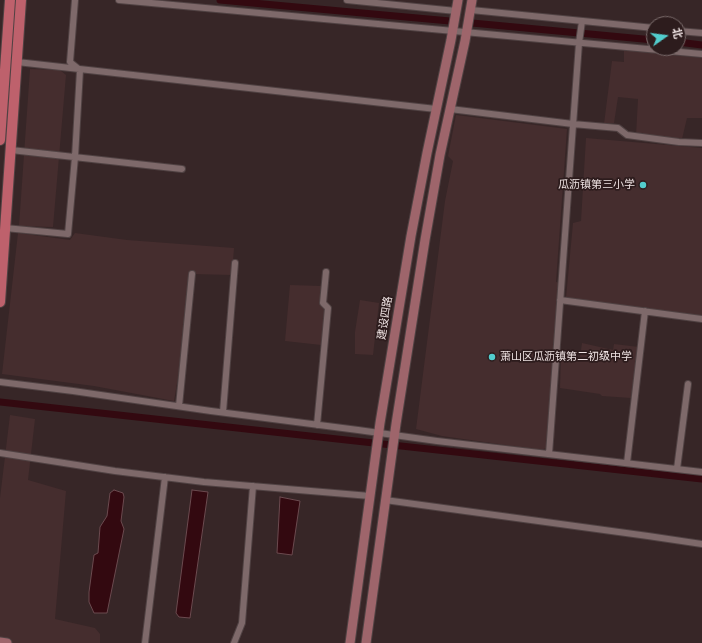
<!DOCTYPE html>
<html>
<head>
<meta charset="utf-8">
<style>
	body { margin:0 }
	#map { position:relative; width:702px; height:643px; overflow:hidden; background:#372627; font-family:"Work Sans","Noto Sans SC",sans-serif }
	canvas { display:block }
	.north { position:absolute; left:646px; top:16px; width:40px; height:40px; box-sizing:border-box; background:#2d1c1d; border:1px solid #7b6c6c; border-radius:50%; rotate:76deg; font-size:11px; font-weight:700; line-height:16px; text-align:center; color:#efe3e3 }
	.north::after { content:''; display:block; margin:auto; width:14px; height:18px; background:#52cdcd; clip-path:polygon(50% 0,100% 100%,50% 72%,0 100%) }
</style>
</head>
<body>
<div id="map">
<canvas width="702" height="643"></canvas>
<div class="north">北</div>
</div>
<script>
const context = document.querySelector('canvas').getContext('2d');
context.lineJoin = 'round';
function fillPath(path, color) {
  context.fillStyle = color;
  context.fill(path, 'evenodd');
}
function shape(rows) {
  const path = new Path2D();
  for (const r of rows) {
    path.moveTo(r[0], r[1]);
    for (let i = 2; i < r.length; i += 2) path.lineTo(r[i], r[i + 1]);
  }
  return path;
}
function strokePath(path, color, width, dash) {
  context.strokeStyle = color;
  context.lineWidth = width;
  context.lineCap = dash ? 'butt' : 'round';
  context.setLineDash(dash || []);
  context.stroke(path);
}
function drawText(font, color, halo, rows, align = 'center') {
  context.font = font + ' "Work Sans","Noto Sans SC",sans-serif';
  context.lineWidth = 3.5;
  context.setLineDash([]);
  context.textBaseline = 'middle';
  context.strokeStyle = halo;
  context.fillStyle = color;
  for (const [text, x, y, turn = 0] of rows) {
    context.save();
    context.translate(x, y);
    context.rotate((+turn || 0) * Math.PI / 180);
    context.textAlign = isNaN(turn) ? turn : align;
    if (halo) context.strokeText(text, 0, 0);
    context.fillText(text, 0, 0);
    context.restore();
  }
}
const built = shape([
	[624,50,702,58,702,118,687,118,682,139,636,136,638,99,618,97,614,123,604,124,612,61,624,62],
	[30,69,60,70,66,75,53,227,19,226],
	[456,115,567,129,556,282,564,284,554,442,549,447,541,450,442,436,416,429,445,201,453,161,448,156],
	[586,138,702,148,702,316,566,298,573,223,581,221],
	[18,233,70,240,75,233,127,240,234,248,232,275,192,274,187,324,174,401,94,386,2,374],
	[290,285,321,286,320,303,325,309,321,345,285,341],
	[360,300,379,303,373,355,355,354,355,332],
	[582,343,613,350,614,344,639,347,631,398,602,396,600,394,560,388,561,357,580,357],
	[10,415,35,419,28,480,66,491,55,619,95,628,100,634,100,643,0,643,0,498]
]);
const water = shape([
	[114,490,123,493,124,497,121,521,124,529,107,613,94,613,89,602,89,592,94,555,98,553,100,527,107,516,110,493,114,490],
	[192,490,208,492,190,618,179,617,176,613,192,490],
	[280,497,300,501,292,555,277,553,280,497]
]);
const canal = shape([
	[220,0,450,21],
	[472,23,654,40],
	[678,42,702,45],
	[0,402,702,479]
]);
const street = shape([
	[119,0,702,54],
	[347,0,456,11],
	[471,10,654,28],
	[678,31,702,33],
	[17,62,436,109],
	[450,109,573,124,618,128,627,135,679,142,702,143],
	[11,150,182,169],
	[5,228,68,234,75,157,80,70,70,62,75,0],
	[560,300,702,319],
	[0,382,73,391,211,411,358,430,437,441,702,472],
	[179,406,192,274],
	[223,412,235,263],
	[317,425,328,308,323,303,326,272],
	[0,453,115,471,204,482,370,496],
	[549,454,579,43,582,21],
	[627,463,645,311],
	[677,469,688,384],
	[385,500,648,536,702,544],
	[145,643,165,477],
	[234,643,242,623,253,486]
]);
const secondary = shape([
	[0,642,7,643],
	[350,643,380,423,411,236,427,153,451,40,458,0],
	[366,643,396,424,425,240,440,155,465,41,472,0]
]);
const primary = shape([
	[0,140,10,0],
	[0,302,21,0]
]);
const markers = [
	[643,185,4,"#52cdcd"],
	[492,357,4,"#52cdcd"]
];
const poiNames = [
	["瓜沥镇第三小学",635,185],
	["萧山区瓜沥镇第二初级中学",500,357,"left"]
];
const streetNames = [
	["建设四路",385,318,-81]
];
fillPath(built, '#452d2e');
fillPath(water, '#330910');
strokePath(water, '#6b4a4f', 1);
strokePath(canal, '#330910', 7);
strokePath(street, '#504243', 8);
strokePath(secondary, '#504243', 11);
strokePath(primary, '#504243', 12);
strokePath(street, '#7e696a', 6);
strokePath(secondary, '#9e656b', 9);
strokePath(primary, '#be616c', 10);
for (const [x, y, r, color] of markers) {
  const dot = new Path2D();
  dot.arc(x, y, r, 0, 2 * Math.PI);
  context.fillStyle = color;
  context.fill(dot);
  strokePath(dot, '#2d1c1d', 1.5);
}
drawText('11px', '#efe3e3', '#2d1c1d', poiNames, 'right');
drawText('11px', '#efe3e3', '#2d1c1d', streetNames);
</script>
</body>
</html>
